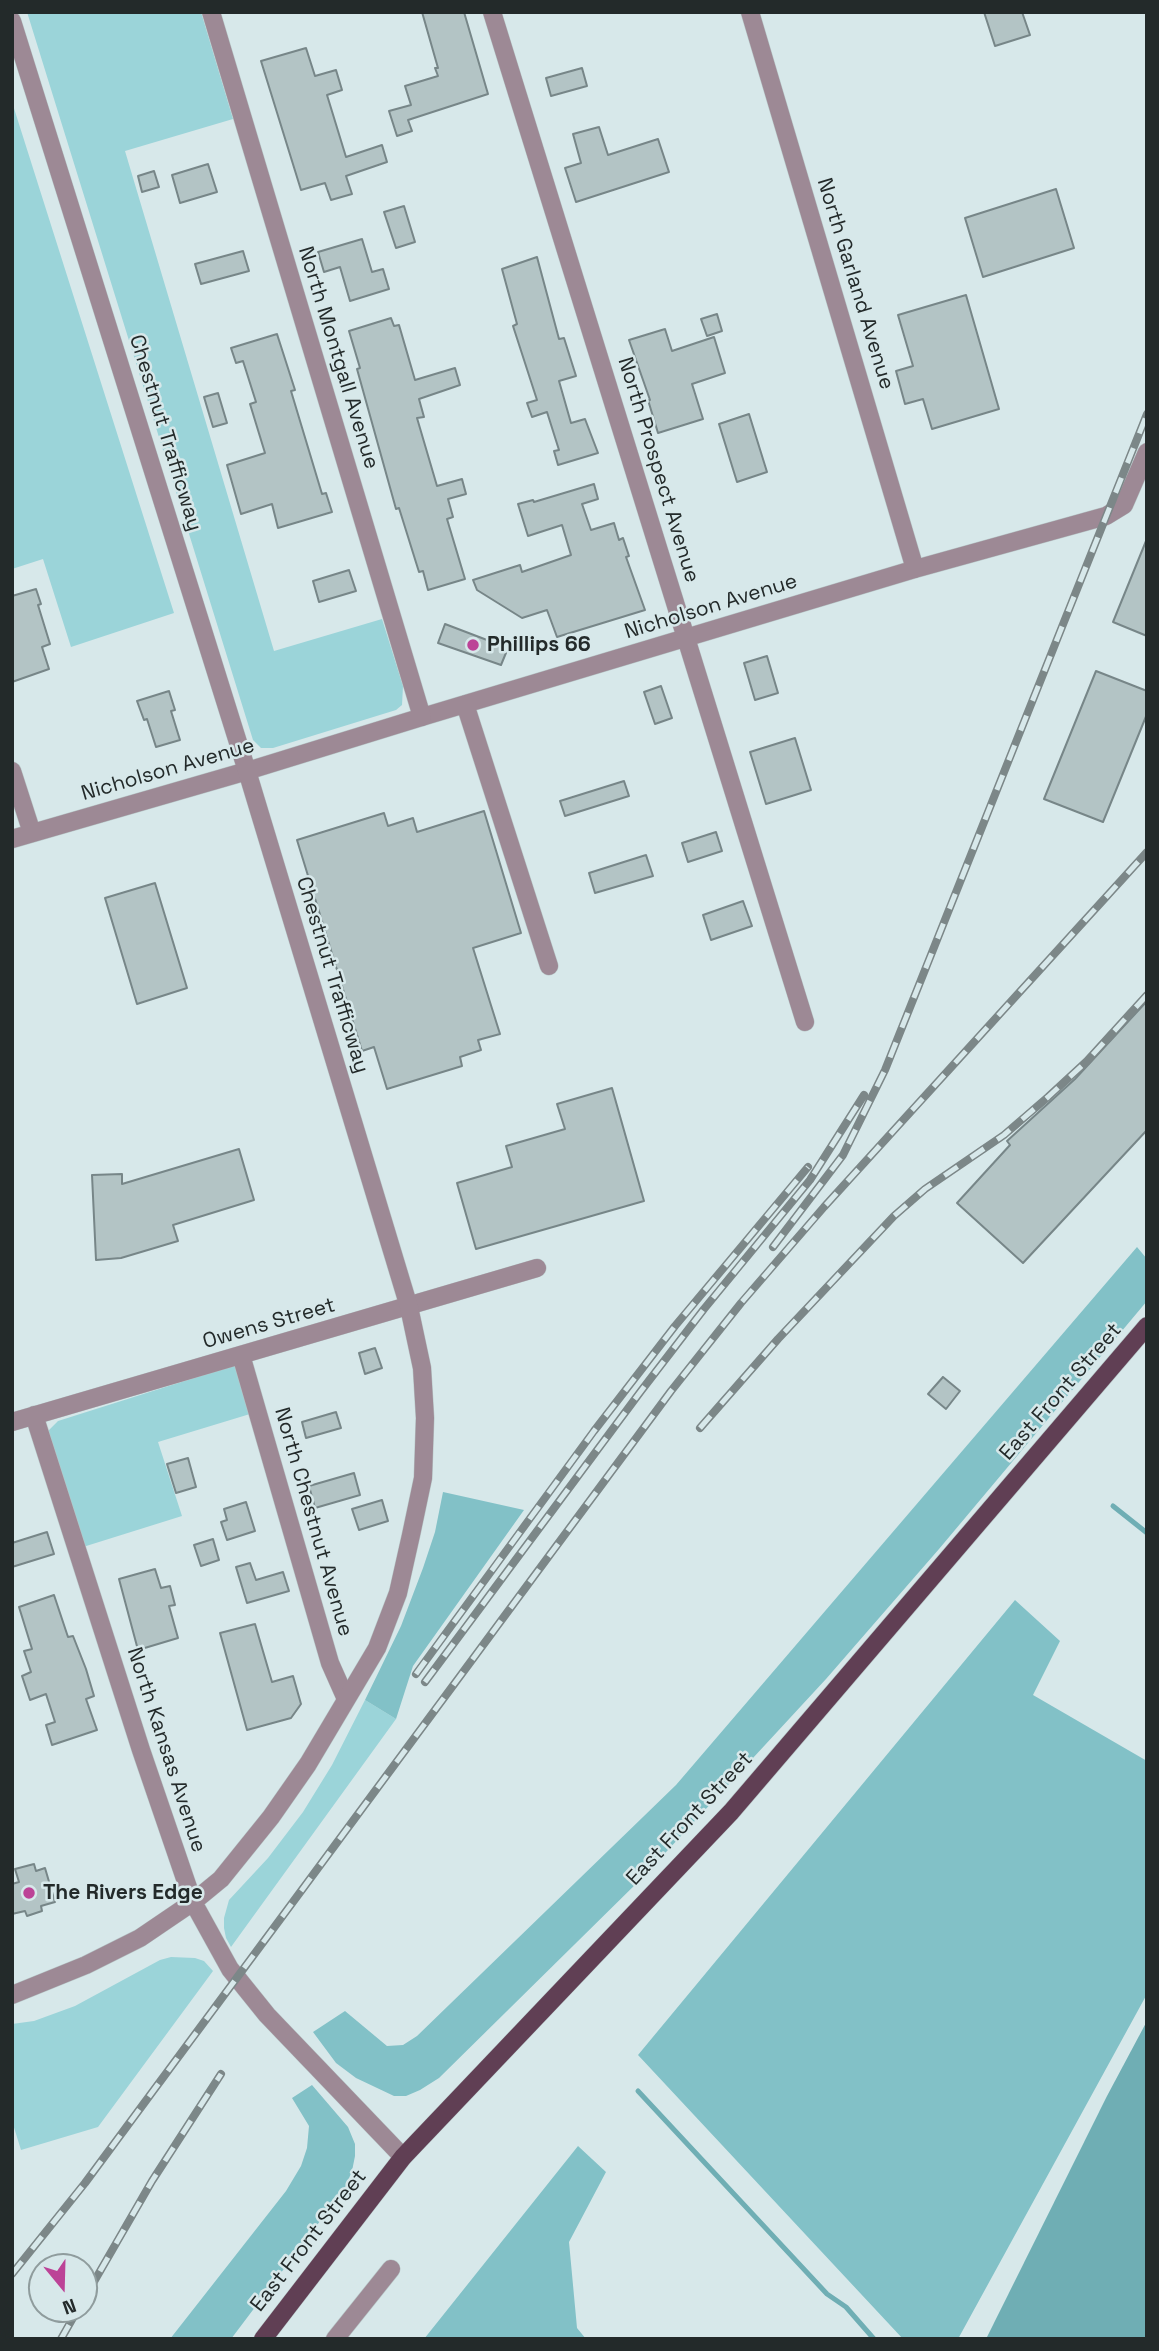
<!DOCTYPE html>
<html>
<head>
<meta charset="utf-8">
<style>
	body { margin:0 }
	#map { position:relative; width:1159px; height:2351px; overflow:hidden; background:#d7e8ea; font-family:"Space Grotesk",sans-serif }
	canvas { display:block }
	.frame { position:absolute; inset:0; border:14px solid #232a2a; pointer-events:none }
	.north { position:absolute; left:28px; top:2253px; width:70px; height:70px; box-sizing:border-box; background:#d7e8ea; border:2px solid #8f9c9d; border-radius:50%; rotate:161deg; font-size:19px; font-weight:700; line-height:28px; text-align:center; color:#232a2a }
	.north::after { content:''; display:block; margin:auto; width:24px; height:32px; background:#bc4397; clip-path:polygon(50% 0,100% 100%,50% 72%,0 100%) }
</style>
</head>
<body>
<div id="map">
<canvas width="1159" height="2351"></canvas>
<div class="frame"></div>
<div class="north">N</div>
</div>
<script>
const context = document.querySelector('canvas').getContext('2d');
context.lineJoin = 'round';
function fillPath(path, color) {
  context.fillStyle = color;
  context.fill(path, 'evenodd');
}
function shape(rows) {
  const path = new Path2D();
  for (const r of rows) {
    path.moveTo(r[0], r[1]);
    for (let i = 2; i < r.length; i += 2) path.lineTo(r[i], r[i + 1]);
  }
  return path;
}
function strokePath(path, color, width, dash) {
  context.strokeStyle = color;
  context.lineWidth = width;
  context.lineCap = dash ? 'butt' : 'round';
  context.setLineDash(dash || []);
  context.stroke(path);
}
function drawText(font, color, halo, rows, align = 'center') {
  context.font = font + ' "Space Grotesk",sans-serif';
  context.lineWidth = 5;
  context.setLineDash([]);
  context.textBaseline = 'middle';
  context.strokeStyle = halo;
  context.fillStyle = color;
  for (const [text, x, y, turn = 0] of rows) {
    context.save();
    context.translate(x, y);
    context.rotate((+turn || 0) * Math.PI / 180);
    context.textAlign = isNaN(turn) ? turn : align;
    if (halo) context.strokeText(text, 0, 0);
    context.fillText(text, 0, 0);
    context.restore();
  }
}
const green = shape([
	[27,12,201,12,233,119,125,151,274,651,382,619,403,686,402,705,396,710,273,748,261,748,253,740],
	[12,102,174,613,71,647,43,559,12,569],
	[235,1365,250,1414,158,1442,182,1516,83,1547,49,1438,49,1430,58,1421],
	[365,1700,396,1719,231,1947,226,1938,224,1928,224,1918,229,1900,268,1858,303,1812,332,1765],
	[171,1957,195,1958,204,1961,213,1971,98,2127,21,2150,12,2121,12,2024,34,2021,75,2006,160,1960]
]);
const forest = shape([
	[1137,1247,1147,1259,1147,1301,939,1549,826,1679,643,1877,439,2078,420,2090,406,2096,394,2096,356,2078,336,2063,313,2032,345,2011,387,2046,403,2045,417,2036,676,1785],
	[443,1492,524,1510,413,1666,396,1719,365,1700,401,1626,423,1568,435,1532],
	[1015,1600,1060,1641,1033,1695,1147,1761,1147,1994,958,2339,903,2339,638,2055],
	[312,2085,348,2127,355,2144,355,2156,352,2171,345,2188,231,2339,170,2339,286,2191,301,2166,307,2148,309,2126,292,2098],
	[578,2146,606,2172,569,2242,577,2328,586,2339,424,2339]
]);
const water = shape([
	[1147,2021,1147,2339,986,2339,1107,2096]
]);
const stream = shape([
	[1113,1506,1147,1533],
	[638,2091,827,2294,846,2307,874,2339]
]);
const building = shape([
	[422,12,464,12,488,94,408,120,412,131,397,136,389,111,411,105,405,86,438,76,435,68,438,68,422,12],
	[984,12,1022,12,1030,35,995,46,984,12],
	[306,48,315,76,336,70,342,90,327,95,346,157,382,145,387,162,346,176,352,194,331,200,325,183,301,190,261,61,306,48],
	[582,68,587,86,551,96,546,78,582,68],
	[599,127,608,155,658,139,669,172,576,202,565,168,581,163,573,134,599,127],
	[208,164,217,192,180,203,172,175,208,164],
	[154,171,159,187,142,192,138,176,154,171],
	[1056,189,1074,248,983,277,965,218,1056,189],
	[404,206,415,242,396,248,384,212,404,206],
	[362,239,372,272,383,269,389,289,350,301,340,267,324,272,318,252,362,239],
	[243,251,249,271,201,284,195,264,243,251],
	[537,257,559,339,564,338,576,376,559,381,571,423,585,419,598,453,558,465,554,451,559,450,547,412,532,417,527,403,537,400,513,326,517,324,502,269,537,257],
	[966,295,999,409,932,429,923,399,905,404,896,371,913,366,898,315,966,295],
	[717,314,722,331,707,336,701,319,717,314],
	[391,318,394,326,399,325,415,380,455,368,460,385,419,399,424,417,417,418,437,486,462,479,466,494,448,499,453,517,447,519,465,579,428,590,423,571,419,572,399,508,396,509,357,369,360,368,349,331,391,318],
	[665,329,672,351,714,337,725,373,692,384,703,419,658,433,648,400,650,400,629,340,665,329],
	[277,334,295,390,291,391,322,494,326,493,332,512,278,528,272,504,241,514,227,465,265,453,250,404,256,402,243,361,236,363,231,348,277,334],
	[218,393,227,423,213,427,204,397,218,393],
	[749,414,767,472,737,482,719,424,749,414],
	[594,484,598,499,582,504,591,530,614,523,619,540,623,538,629,556,626,557,645,610,557,637,547,610,522,618,477,590,473,580,520,565,522,572,571,555,562,525,528,536,518,504,533,500,534,502,594,484],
	[1146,541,1147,541,1147,636,1113,622,1146,541],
	[349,570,356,591,319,602,313,581,349,570],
	[36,589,41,604,38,605,50,644,42,647,49,669,12,682,12,596,36,589],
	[445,624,508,648,501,665,438,643,445,624],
	[767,656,778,693,755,700,744,663,767,656],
	[1096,671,1147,691,1147,714,1103,822,1044,799,1096,671],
	[661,686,672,718,655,724,644,692,661,686],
	[169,691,175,710,171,711,180,740,156,747,147,719,144,720,137,701,169,691],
	[795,738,811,790,766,804,750,752,795,738],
	[624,781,629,796,565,816,560,801,624,781],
	[484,811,521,933,473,948,500,1034,478,1040,481,1050,460,1057,462,1066,387,1089,374,1047,362,1051,297,840,384,813,388,826,413,818,417,832,484,811],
	[716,832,722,851,688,862,682,843,716,832],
	[646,855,653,876,595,893,589,873,646,855],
	[155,883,187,988,137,1004,105,898,155,883],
	[743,901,752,926,711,940,703,915,743,901],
	[1147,1001,1147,1130,1023,1263,957,1203,1010,1145,1007,1141,1075,1079,1147,1001],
	[612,1088,644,1201,476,1249,457,1183,512,1167,506,1146,565,1129,557,1104,612,1088],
	[239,1149,254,1200,173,1225,178,1241,121,1258,96,1260,92,1175,122,1174,122,1184,239,1149],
	[375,1348,382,1368,365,1374,359,1353,375,1348],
	[943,1377,960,1391,946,1409,928,1394,943,1377],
	[336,1412,341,1428,306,1438,302,1422,336,1412],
	[188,1458,196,1487,176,1493,167,1464,188,1458],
	[354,1473,360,1495,315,1508,309,1486,354,1473],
	[382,1500,388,1521,359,1530,352,1509,382,1500],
	[246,1502,255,1531,227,1540,221,1522,227,1520,224,1509,246,1502],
	[47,1532,54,1554,12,1567,12,1543,47,1532],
	[213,1539,219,1560,201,1566,194,1545,213,1539],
	[250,1563,256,1580,283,1572,289,1591,247,1603,236,1567,250,1563],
	[155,1569,161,1588,170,1586,175,1605,169,1606,178,1638,138,1650,119,1579,155,1569],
	[54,1595,68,1637,73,1636,86,1669,94,1696,86,1699,97,1730,52,1745,46,1725,55,1722,46,1694,30,1700,22,1676,31,1672,24,1651,32,1649,19,1607,54,1595],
	[255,1624,272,1682,293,1676,301,1704,291,1718,247,1730,220,1633,255,1624],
	[34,1864,36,1871,45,1868,55,1902,41,1906,42,1911,27,1916,25,1911,12,1914,12,1884,19,1882,15,1869,34,1864]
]);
const minor = shape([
	[492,12,805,1022],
	[750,12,915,569],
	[465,704,549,966],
	[422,717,915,569,1106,516,1124,505,1147,452],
	[12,771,32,833],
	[12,839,247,771],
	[241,1355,330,1663,346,1699],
	[34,1415,141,1750,193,1902],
	[12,1422,537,1268],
	[335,2339,391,2269]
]);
const tertiary = shape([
	[211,12,422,717,247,771],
	[12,21,247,771,409,1307,422,1368,425,1418,423,1478,411,1535,398,1593,377,1648,308,1764,271,1817,221,1879,193,1902,140,1938,86,1965,12,1995],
	[193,1902,230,1969,267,2015,403,2157]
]);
const primary = shape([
	[263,2339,403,2157,731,1812,1147,1326]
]);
const rail = shape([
	[773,1247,843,1155,885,1070,1147,414],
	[700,1428,778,1339,894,1216,925,1189,1004,1135,1048,1097,1087,1061,1147,995],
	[416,1674,594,1431,675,1326,808,1167],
	[425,1682,641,1391,704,1309,810,1180,864,1095],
	[12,2274,85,2183,671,1391,741,1303,824,1207,1147,852],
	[84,2299,152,2181,221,2074],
	[61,2339,78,2309]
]);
const markers = [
	[473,645,7,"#bc4397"],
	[29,1893,7,"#bc4397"]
];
const streetNames = [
	["North Garland Avenue",855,284,73],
	["North Montgall Avenue",338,358,73],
	["Chestnut Trafficway",165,433,73],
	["North Prospect Avenue",658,470,73],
	["Nicholson Avenue",711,607,-17],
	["Nicholson Avenue",168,770,-16],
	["Chestnut Trafficway",332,975,73],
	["Owens Street",269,1324,-16],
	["East Front Street",1061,1392,-49],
	["North Chestnut Avenue",313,1522,74],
	["North Kansas Avenue",166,1750,72],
	["East Front Street",690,1819,-47],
	["East Front Street",309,2241,-52]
];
const poiNames = [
	["Phillips 66",487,645],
	["The Rivers Edge",43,1893]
];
fillPath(green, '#9bd4d9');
fillPath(forest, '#82c1c7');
fillPath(water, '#6faeb4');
strokePath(stream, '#6faeb4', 5);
fillPath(building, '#b3c4c5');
strokePath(building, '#778688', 2);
strokePath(minor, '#b7c6c7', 19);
strokePath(tertiary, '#b7c6c7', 19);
strokePath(primary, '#b7c6c7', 19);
strokePath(minor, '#9d8995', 18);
strokePath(tertiary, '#9d8995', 18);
strokePath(primary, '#603f54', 18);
strokePath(rail, '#7c8788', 8);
strokePath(rail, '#d7e8ea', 5, [16]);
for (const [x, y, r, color] of markers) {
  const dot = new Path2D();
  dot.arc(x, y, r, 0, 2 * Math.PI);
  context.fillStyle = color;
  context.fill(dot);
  strokePath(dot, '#d7e8ea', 2.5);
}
drawText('21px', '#232a2a', '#d7e8ea', streetNames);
drawText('bold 21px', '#232a2a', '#d7e8ea', poiNames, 'left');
</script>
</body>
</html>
